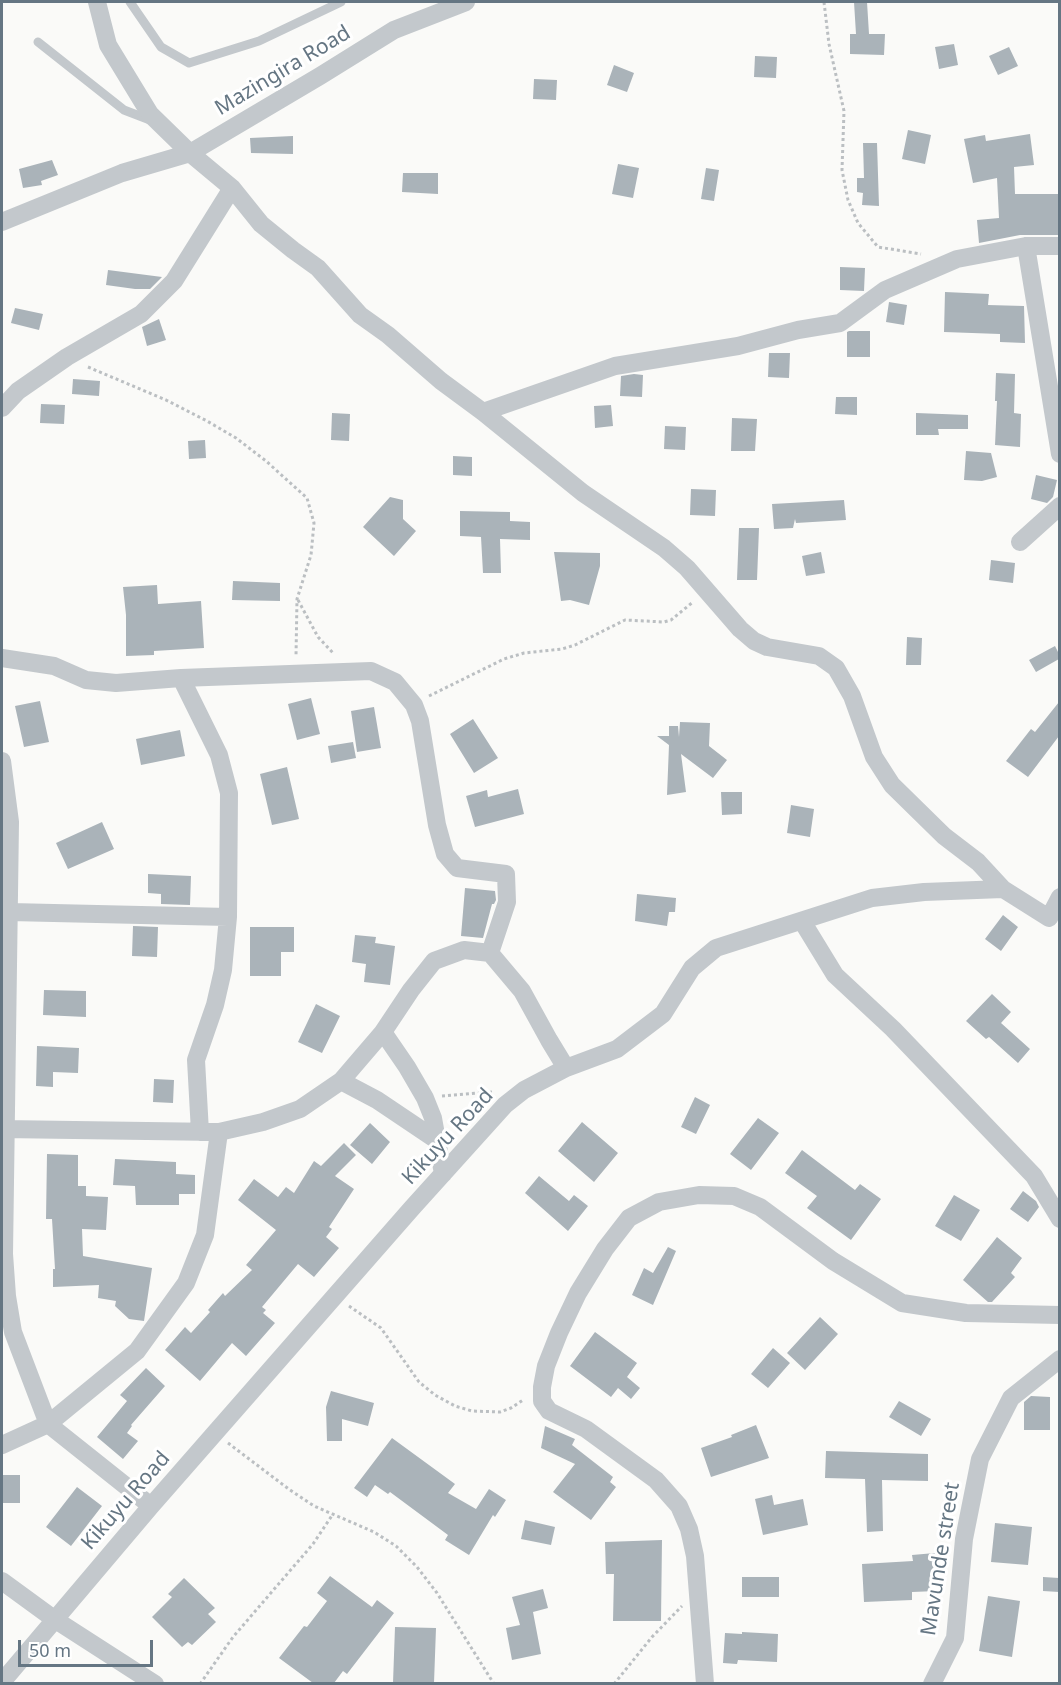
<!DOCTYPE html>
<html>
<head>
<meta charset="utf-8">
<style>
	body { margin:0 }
	#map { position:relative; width:1061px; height:1685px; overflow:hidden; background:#fafaf8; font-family:"Noto Sans",sans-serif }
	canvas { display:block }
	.frame { position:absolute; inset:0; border:3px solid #657683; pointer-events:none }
	.scale { position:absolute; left:18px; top:1640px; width:135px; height:27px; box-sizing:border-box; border:3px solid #657683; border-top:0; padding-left:8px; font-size:18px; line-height:21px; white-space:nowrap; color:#657683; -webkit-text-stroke:4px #fff; paint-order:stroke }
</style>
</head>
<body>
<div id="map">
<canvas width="1061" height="1685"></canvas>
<div class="frame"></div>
<div class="scale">50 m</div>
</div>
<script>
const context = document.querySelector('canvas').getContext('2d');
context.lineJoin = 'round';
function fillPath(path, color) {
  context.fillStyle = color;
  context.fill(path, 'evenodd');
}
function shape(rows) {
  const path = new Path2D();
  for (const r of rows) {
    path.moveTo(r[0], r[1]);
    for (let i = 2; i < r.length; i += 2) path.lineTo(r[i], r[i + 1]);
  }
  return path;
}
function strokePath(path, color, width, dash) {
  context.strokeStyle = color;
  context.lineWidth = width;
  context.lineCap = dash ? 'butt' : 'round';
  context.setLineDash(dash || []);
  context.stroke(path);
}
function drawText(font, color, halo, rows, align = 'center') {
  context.font = font + ' "Noto Sans",sans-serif';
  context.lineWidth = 6;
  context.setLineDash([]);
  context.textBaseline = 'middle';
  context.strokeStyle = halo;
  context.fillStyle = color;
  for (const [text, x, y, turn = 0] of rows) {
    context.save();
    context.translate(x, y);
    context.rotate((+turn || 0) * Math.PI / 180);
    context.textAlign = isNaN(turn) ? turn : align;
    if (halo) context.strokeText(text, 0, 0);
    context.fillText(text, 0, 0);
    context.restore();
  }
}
const building = shape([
	[854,2,867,2,869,34,885,34,884,55,850,54,850,34,856,34],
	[954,44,958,65,939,69,935,47],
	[1009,47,1018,66,998,75,989,56],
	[755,56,777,57,776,78,754,77],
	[614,65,634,73,627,92,607,85],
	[534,79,557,80,556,100,533,99],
	[908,130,931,135,925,164,902,159],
	[1030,134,1034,165,1014,167,1015,194,1059,194,1059,235,1020,235,979,243,977,220,999,218,997,178,973,183,964,139,985,135,986,141],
	[293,136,293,154,251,153,250,138],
	[863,143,877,143,879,206,862,205,863,193,857,192,857,178,864,178],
	[52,160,58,175,41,181,42,185,23,188,19,169],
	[618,164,639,168,633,198,612,194],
	[706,168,719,170,714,201,701,199],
	[403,173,438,173,438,194,402,192],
	[840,267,865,268,864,291,840,290],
	[108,270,162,277,150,289,135,289,106,285],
	[945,292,989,294,988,305,1024,306,1025,343,1000,342,1000,334,944,332],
	[889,302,907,305,904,325,886,322],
	[15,308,43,314,39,330,11,323],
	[159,319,166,340,147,346,142,327],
	[849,331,870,331,870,357,847,357,847,332],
	[769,353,790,353,789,378,768,377],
	[996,373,1015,374,1014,413,1021,414,1020,447,995,445,997,401,995,401],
	[634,374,643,375,642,397,620,396,621,376],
	[73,379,100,381,99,396,72,394],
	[836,397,857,397,857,415,835,414],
	[41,404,65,405,64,424,40,423],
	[611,405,613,426,595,428,594,406],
	[332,413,350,414,349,441,331,440],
	[916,413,968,415,968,429,938,429,939,435,916,435],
	[732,418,757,419,755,451,731,451],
	[665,426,686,427,685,450,664,449],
	[205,440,206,458,189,459,188,441],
	[966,451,991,453,997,477,982,481,964,480],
	[453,456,472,457,472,476,453,475],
	[1036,475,1057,480,1053,497,1047,503,1031,499],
	[691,489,716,490,715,516,690,515],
	[390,497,403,500,403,519,416,531,394,556,363,527],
	[844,500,846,520,796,523,795,519,793,528,774,529,772,504],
	[460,511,510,512,510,521,530,522,530,540,500,539,501,573,483,573,481,537,460,536],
	[739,528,759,528,757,580,737,580],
	[554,552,600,553,600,566,589,605,570,600,561,601],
	[821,552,825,573,806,576,802,556],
	[991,560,1015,563,1013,583,989,580],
	[233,581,280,583,280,601,232,600],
	[157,585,158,604,201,601,204,648,154,651,154,655,126,656,126,615,123,587],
	[907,637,922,638,921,665,906,665],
	[1055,646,1059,654,1059,659,1036,672,1029,660],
	[311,698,320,734,297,740,288,704],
	[40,701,49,742,24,747,15,706],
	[1059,702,1059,736,1028,777,1006,761,1031,729,1035,732],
	[374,707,381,748,357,752,351,711],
	[473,719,498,758,474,773,450,734],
	[680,722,710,723,709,746,727,760,713,778,681,754,686,792,667,795,669,745,657,736,669,736,669,726,678,726,679,737],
	[180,730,185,756,141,765,136,739],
	[353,742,356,758,331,763,328,746],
	[287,767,299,819,272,825,260,774],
	[518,789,524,814,475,827,466,796,487,790,488,797],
	[721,792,742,792,742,814,722,815],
	[791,805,814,809,810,837,787,833],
	[102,822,114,849,68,869,56,843],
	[148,874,191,876,190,905,161,904,161,894,148,893],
	[465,888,495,891,496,900,494,904,492,904,483,938,461,936],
	[637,894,676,898,675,912,669,912,667,926,635,921],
	[1003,915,1018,927,1001,951,985,939],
	[133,926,158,927,157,957,132,956],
	[250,927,294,927,294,952,281,952,281,976,250,976],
	[355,935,376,937,375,943,395,946,390,985,364,982,366,964,352,962],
	[44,990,86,991,86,1017,43,1015],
	[992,994,1011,1012,1001,1023,1030,1049,1018,1063,989,1037,986,1039,966,1021],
	[316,1004,340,1016,322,1053,298,1042],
	[37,1046,79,1048,78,1073,53,1072,53,1087,36,1086],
	[154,1079,174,1080,173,1103,153,1102],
	[695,1097,710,1105,696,1134,681,1127],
	[758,1118,779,1133,751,1170,730,1154],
	[582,1122,618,1153,594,1182,558,1151],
	[370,1123,390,1142,372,1164,350,1145],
	[344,1143,356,1155,335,1176,354,1189,329,1227,332,1229,326,1237,339,1248,314,1277,298,1264,262,1307,266,1310,263,1313,275,1323,246,1356,232,1343,200,1381,165,1350,185,1327,191,1333,210,1312,208,1310,223,1293,225,1296,252,1270,246,1265,276,1230,238,1200,254,1179,278,1197,286,1187,294,1193,314,1161,321,1166],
	[802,1150,855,1190,860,1184,881,1199,851,1240,807,1208,817,1196,785,1173],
	[47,1154,78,1155,78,1186,86,1186,86,1196,108,1197,106,1230,82,1229,83,1256,152,1268,144,1321,129,1319,115,1306,116,1301,98,1298,99,1285,53,1287,53,1269,55,1269,52,1219,46,1219],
	[115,1159,176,1162,176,1174,195,1175,195,1194,179,1194,179,1205,136,1205,135,1186,113,1185],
	[539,1176,569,1201,574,1195,588,1206,568,1231,525,1193],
	[1023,1191,1036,1201,1039,1207,1028,1222,1010,1209],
	[954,1195,980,1210,961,1241,935,1226],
	[997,1237,1022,1258,1011,1273,1015,1277,992,1302,988,1302,963,1280],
	[668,1247,676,1251,653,1305,632,1295,644,1268,653,1273],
	[820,1317,838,1334,805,1370,787,1353],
	[595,1332,637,1363,627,1377,640,1388,631,1399,618,1388,611,1397,570,1366],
	[773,1348,790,1363,768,1388,751,1374],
	[146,1368,165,1386,131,1425,132,1426,127,1433,138,1441,123,1459,97,1437,127,1401,120,1395],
	[331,1391,374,1403,368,1426,342,1419,342,1441,327,1441,326,1407],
	[1031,1396,1050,1397,1050,1430,1024,1430,1024,1402],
	[899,1401,931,1419,921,1436,889,1417],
	[756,1425,769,1458,711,1477,701,1448,732,1437,731,1435],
	[545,1426,575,1439,572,1445,613,1477,610,1482,616,1487,591,1520,553,1492,575,1464,541,1448],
	[392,1438,455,1484,448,1493,476,1509,489,1489,506,1500,495,1517,493,1515,469,1555,445,1540,448,1535,390,1492,388,1494,375,1485,367,1497,354,1488],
	[826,1451,928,1454,928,1481,882,1480,883,1531,867,1532,865,1479,825,1478],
	[2,1475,20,1475,20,1503,2,1503],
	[77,1487,102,1506,71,1546,46,1527],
	[772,1495,774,1505,803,1499,808,1525,763,1535,755,1499],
	[525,1520,555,1527,551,1545,521,1539],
	[995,1523,1032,1527,1028,1565,991,1562],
	[662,1540,661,1621,613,1621,614,1574,606,1574,605,1542],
	[935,1553,937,1591,912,1592,912,1600,864,1602,862,1564,913,1561,912,1555],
	[330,1576,372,1607,377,1600,394,1613,347,1674,343,1671,334,1683,313,1683,279,1658,304,1626,307,1627,327,1601,317,1593],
	[742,1577,779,1577,779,1597,742,1597],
	[1043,1577,1059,1578,1059,1592,1043,1591],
	[184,1578,215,1608,208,1614,216,1622,192,1645,188,1642,182,1647,152,1617,172,1597,168,1594],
	[543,1589,548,1608,533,1612,541,1654,512,1660,506,1628,520,1625,512,1597],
	[988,1596,1020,1601,1012,1657,979,1651],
	[395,1627,436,1628,434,1683,393,1683],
	[742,1632,778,1634,777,1662,738,1660,737,1664,723,1663,725,1633,742,1634]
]);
const path = shape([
	[824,2,829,44,844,111,842,170,848,200,858,223,878,247,921,254],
	[88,367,166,400,207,421,236,438,266,461,307,498,314,523,311,555,297,599,296,656],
	[298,600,318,637,334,654],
	[429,696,504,659,524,653,562,649,575,645,625,620,664,622,671,620,693,602],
	[442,1096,492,1092],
	[349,1306,381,1328,419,1382,435,1395,455,1406,472,1411,500,1412,511,1408,523,1400],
	[228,1443,290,1490,314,1506,374,1532,396,1546,417,1567,437,1593,494,1684],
	[200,1684,233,1637,313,1544,333,1514],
	[614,1684,652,1637,682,1606]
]);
const service = shape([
	[130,2,161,47,189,63,259,41,341,2],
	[38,42,124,110,150,120]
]);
const minor = shape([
	[97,2,108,45,150,114,190,153,320,76,394,30,466,2],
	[2,222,122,173,190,153,232,188,261,224,293,250,318,268,360,315,388,335,441,381,483,412,583,493,664,548,687,568,740,629,754,641,767,647,819,656,836,668,852,696,874,757,892,785,944,836,978,862,1003,889],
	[1026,246,1060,454],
	[2,408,18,391,67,357,141,314,174,281,232,188],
	[483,412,615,366,738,346,798,330,840,323,885,290,957,259,1026,246,1060,246],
	[1020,542,1060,506],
	[2,658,54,666,86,680,116,683,181,678,371,671,395,682,414,705,420,721,437,825,445,854,457,868,506,874,507,902,490,953],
	[181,678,219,755,229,793,228,917,223,970,215,1005,196,1060,200,1132],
	[2,761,10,822,4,1254,7,1296,13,1332,48,1424,151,1506],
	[10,912,228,917],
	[802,921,835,975,893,1029,1034,1176,1060,1219],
	[383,1032,407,1067,425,1098,433,1118,443,1174],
	[341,1081,377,1100,438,1141],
	[2,1129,219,1132,263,1122,300,1109,341,1081,383,1032,411,990,434,961,464,950,490,953,522,991,549,1040,566,1068],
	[2,1445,48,1424,137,1351,186,1283,205,1235,219,1132],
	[2,1581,54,1619,155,1684],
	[2,1682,151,1506,412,1208,505,1105,524,1090,566,1068,617,1049,663,1014,692,968,716,948,872,898,924,892,1003,889,1049,918,1060,897],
	[705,1684,695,1556,689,1529,679,1506,656,1480,586,1429,549,1411,542,1401,542,1387,546,1366,559,1333,578,1293,605,1249,629,1218,659,1202,699,1195,734,1196,760,1207,833,1261,902,1303,966,1313,1060,1315],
	[932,1684,955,1638,964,1539,980,1459,1011,1398,1060,1359]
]);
const streetNames = [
	["Mazingira Road",283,71,-31],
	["Kikuyu Road",448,1137,-47],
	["Kikuyu Road",126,1501,-49],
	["Mavunde street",941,1559,-81]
];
fillPath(building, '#aab3b9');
strokePath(path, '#bbbfc2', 3, [3, 3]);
strokePath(service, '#c3c8cc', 9);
strokePath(minor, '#c3c8cc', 18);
drawText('21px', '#657683', '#fff', streetNames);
</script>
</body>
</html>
